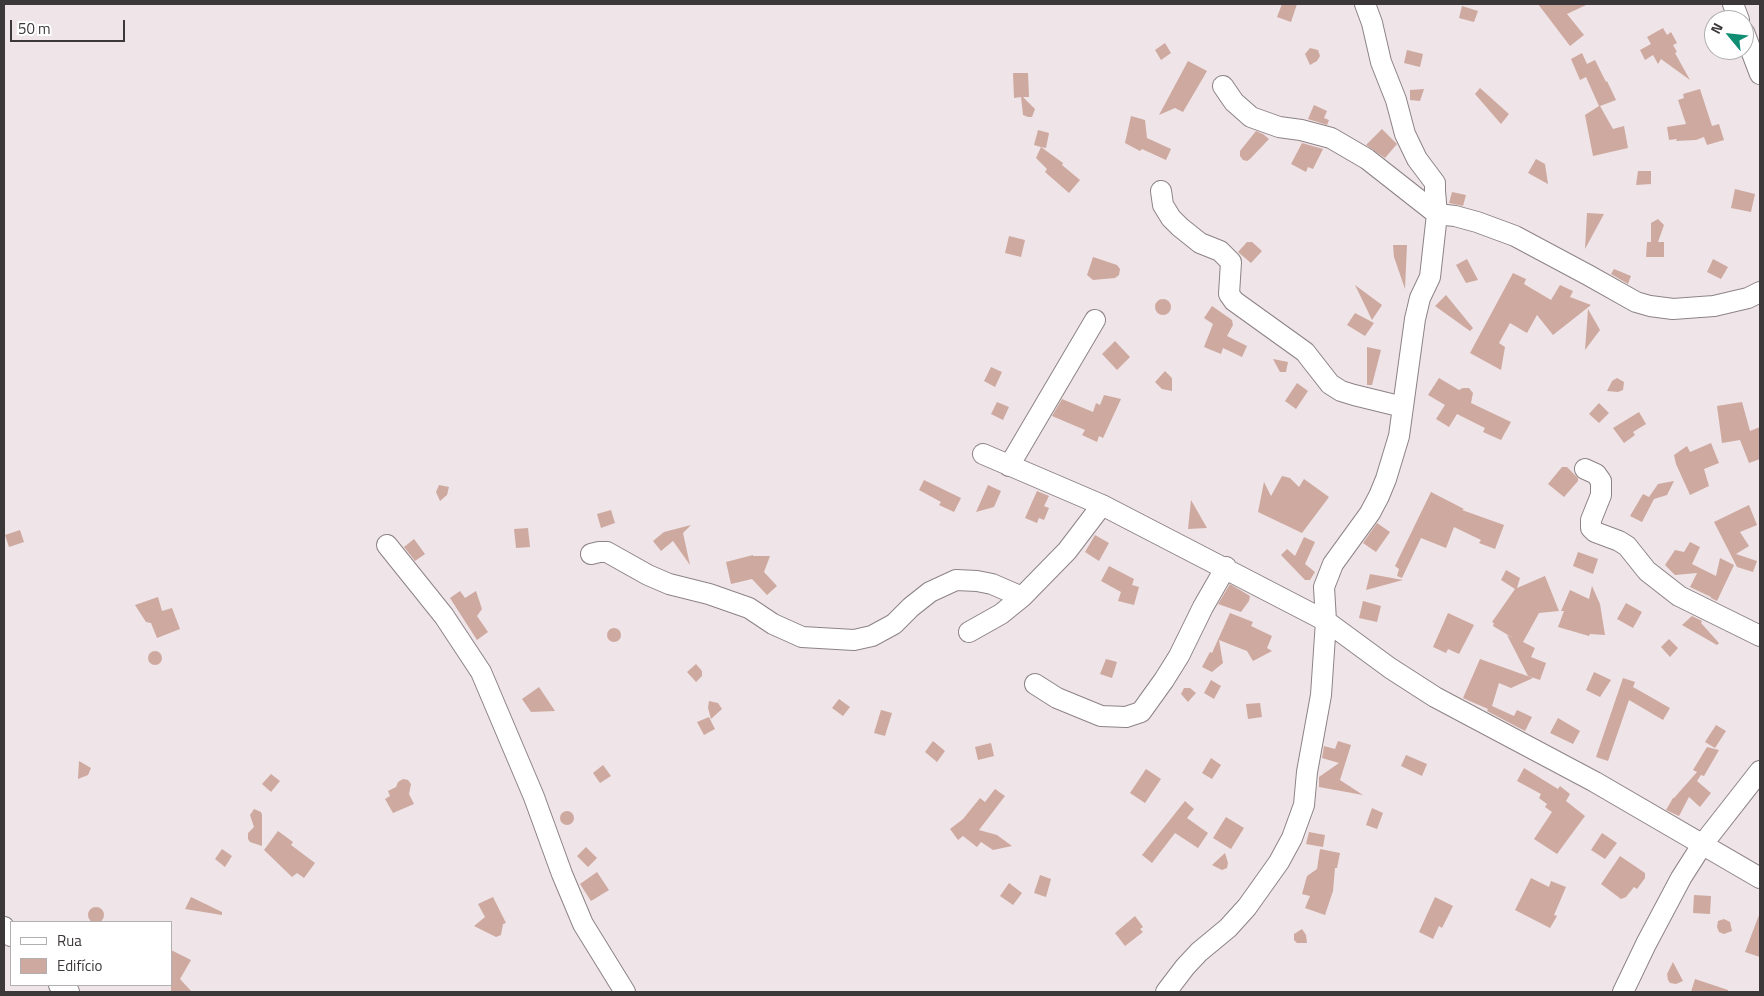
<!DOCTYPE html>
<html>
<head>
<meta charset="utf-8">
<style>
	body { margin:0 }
	#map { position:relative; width:1764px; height:996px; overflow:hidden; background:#efe4e7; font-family:"Titillium Web",sans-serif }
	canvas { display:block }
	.frame { position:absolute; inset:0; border:5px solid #3c3839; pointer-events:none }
	.legend { position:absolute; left:10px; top:921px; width:162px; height:65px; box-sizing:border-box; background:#fff; border:1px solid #b1afb0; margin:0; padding:6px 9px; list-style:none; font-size:15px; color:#3c3839 }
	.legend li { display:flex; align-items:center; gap:10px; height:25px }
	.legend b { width:25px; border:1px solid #b1afb0 }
	.north { position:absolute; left:1704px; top:10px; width:50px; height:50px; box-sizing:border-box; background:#fff; border:1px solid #b1afb0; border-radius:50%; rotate:298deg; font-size:14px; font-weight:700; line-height:20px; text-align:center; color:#3c3839 }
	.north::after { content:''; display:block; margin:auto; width:18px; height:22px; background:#0f8e74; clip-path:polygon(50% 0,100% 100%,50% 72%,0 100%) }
	.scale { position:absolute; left:10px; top:20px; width:115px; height:22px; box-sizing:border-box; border:2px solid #3c3839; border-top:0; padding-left:6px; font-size:15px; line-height:18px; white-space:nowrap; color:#3c3839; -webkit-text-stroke:4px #fff; paint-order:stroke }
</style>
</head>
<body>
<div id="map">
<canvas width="1764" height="996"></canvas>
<div class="frame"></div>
<ul class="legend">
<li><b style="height:6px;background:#fff"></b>Rua</li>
<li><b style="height:14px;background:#cea9a0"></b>Edifício</li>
</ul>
<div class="north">N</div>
<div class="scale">50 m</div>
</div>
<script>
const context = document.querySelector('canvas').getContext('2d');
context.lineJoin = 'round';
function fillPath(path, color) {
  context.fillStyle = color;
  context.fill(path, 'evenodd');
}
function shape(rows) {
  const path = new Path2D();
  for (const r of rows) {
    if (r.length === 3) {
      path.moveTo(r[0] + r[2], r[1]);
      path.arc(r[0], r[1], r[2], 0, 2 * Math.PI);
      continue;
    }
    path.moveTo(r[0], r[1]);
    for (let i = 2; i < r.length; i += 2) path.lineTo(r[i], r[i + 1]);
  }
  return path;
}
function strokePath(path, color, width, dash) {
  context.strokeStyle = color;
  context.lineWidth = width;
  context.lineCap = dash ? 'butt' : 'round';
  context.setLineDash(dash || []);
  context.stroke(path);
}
const building = shape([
	[1282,4,1297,4,1291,22,1277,17],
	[1538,4,1588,4,1567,14,1584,35,1570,46],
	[1462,6,1478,11,1474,22,1459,18],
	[1663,28,1667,35,1671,32,1677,43,1673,45,1677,52,1675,53,1690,80,1661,59,1658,64,1653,55,1645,60,1640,50,1651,44,1647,37],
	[1165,43,1171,53,1161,60,1155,50],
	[1310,48,1318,50,1320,56,1317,61,1310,65,1305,54],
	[1407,50,1423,54,1420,67,1404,63],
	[1582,53,1587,64,1595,60,1606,82,1607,81,1616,100,1600,106,1613,129,1624,126,1628,148,1593,156,1585,115,1599,106,1586,77,1580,80,1571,59],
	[1188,61,1207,71,1203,78,1183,112,1175,108,1159,115],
	[1013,73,1028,73,1029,97,1023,97,1035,109,1032,117,1028,117,1023,115,1021,97,1014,98],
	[1480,88,1509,114,1501,124,1475,94],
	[1424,89,1420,101,1410,100,1410,90],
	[1700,89,1712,126,1719,124,1724,140,1707,145,1704,137,1696,140,1676,141,1677,139,1669,140,1667,127,1686,124,1678,100,1684,98,1683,94],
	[1314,105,1327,111,1324,118,1329,120,1327,125,1308,119],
	[1131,116,1145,120,1147,138,1171,149,1166,160,1142,149,1140,151,1125,143],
	[1382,129,1397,144,1385,158,1366,145],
	[1038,130,1049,133,1046,148,1041,147,1063,163,1062,165,1080,180,1069,193,1045,172,1047,169,1036,158,1041,147,1034,145],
	[1256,131,1263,134,1269,139,1250,159,1247,161,1243,160,1240,156,1240,151],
	[1302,143,1323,149,1313,169,1308,167,1306,172,1291,164],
	[1536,159,1545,164,1548,184,1528,173],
	[1638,171,1651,171,1651,184,1636,185],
	[1735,189,1755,194,1751,212,1731,208],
	[1452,192,1466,195,1463,206,1449,203],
	[1587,213,1604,214,1585,249],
	[1658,219,1664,225,1658,242,1664,242,1664,257,1646,257,1647,242,1651,242,1651,223],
	[1009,236,1025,240,1021,257,1005,253],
	[1247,242,1252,242,1262,251,1251,263,1238,252],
	[1393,245,1407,245,1405,289,1394,257],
	[1093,257,1117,265,1120,269,1119,275,1115,278,1093,280,1087,275],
	[1467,259,1478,280,1466,283,1456,265],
	[1713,259,1728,267,1721,279,1707,272],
	[1614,269,1631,276,1628,284,1611,274],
	[1513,273,1526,279,1524,284,1551,300,1560,285,1573,291,1570,297,1591,305,1553,335,1537,315,1527,333,1510,323,1499,343,1505,347,1501,370,1470,353],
	[1355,285,1382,305,1372,320],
	[1446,295,1473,328,1470,331,1435,306],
	[1163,307,8],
	[1212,306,1232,320,1233,325,1227,336,1247,346,1242,357,1223,348,1221,354,1204,347,1213,324,1204,318],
	[1588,309,1600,330,1585,350],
	[1355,313,1374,323,1365,336,1347,325],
	[1115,341,1130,357,1117,370,1102,354],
	[1367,347,1381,350,1372,385,1367,385],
	[1273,359,1288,362,1286,372,1280,372],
	[991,367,1002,372,995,387,984,381],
	[1165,371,1172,378,1172,391,1162,389,1155,382],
	[1439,378,1459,390,1463,388,1469,388,1473,393,1471,403,1511,422,1501,440,1483,432,1485,428,1457,414,1449,427,1436,419,1445,405,1428,395],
	[1617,378,1624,382,1623,390,1618,392,1607,391,1612,381],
	[1297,383,1308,391,1296,409,1285,401],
	[1104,395,1121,399,1103,438,1099,436,1097,442,1082,435,1085,430,1052,416,1062,399,1093,412,1096,403,1100,405],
	[997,402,1009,407,1003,420,991,414],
	[1742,402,1750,431,1760,427,1760,459,1749,463,1740,440,1722,443,1717,406],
	[1599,403,1609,413,1599,423,1589,414],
	[1639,412,1646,424,1633,432,1635,435,1624,443,1613,428],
	[1711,443,1719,463,1704,469,1709,486,1690,495,1676,464,1674,455,1687,446,1690,452],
	[1562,467,1567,467,1578,478,1578,481,1564,497,1548,484],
	[1282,476,1290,478,1299,487,1304,479,1329,497,1302,533,1258,512,1264,482,1271,496],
	[924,480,961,498,954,512,939,505,941,502,919,490],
	[1674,481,1667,495,1654,499,1642,522,1630,516,1643,494,1649,497,1658,484],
	[439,485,449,487,447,495,440,501,436,492],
	[988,485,1001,491,994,507,976,512],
	[1037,491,1049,496,1044,506,1049,508,1044,520,1039,518,1037,523,1025,518],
	[1431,492,1464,509,1462,510,1504,525,1495,549,1479,543,1481,540,1454,527,1446,548,1421,538,1402,578,1397,576,1399,569,1395,566],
	[1191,500,1207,528,1188,529],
	[1749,505,1757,525,1740,532,1749,546,1736,554,1757,561,1753,572,1737,567,1714,522],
	[611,510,615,523,601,528,597,514],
	[1377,523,1390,532,1376,552,1363,543],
	[691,525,683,533,690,565,673,541,661,551,653,541,664,532],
	[528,528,530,547,516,548,514,529],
	[20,530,24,542,9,547,5,535],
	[1095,535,1109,543,1099,561,1085,552],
	[1304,537,1315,542,1305,564,1315,572,1310,580,1305,580,1281,555,1287,549,1295,556],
	[414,539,425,554,415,561,404,547],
	[1690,542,1700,547,1692,564,1716,576,1720,558,1734,565,1717,601,1711,598,1711,597,1690,587,1697,573,1675,575,1665,565,1675,550,1684,552],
	[1578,552,1598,559,1593,574,1573,566],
	[753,555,753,556,770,556,764,572,777,586,767,595,752,579,731,584,726,562],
	[1109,566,1134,579,1132,585,1139,587,1134,605,1118,601,1121,592,1101,581],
	[1506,570,1520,578,1517,588,1545,576,1559,611,1539,613,1523,642,1535,648,1531,657,1546,663,1540,680,1528,676,1507,635,1513,638,1493,626,1494,623,1492,622,1515,589,1501,580],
	[1370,574,1403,580,1366,590],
	[1230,584,1250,596,1249,601,1241,612,1218,604],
	[1592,586,1600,604,1605,635,1590,634,1589,636,1558,627,1564,611,1561,611,1570,590,1589,599],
	[460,591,465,598,476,591,482,609,477,616,488,632,477,640,450,598],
	[158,597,162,611,172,608,180,629,157,638,151,623,146,622,135,605],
	[1363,601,1381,606,1377,622,1359,618],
	[1626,603,1642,612,1633,628,1617,619],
	[1230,613,1253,622,1251,626,1272,636,1267,648,1272,651,1253,661,1247,651,1219,640,1223,663,1212,672,1202,667,1210,652,1212,653],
	[1448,613,1474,625,1459,654,1448,649,1446,653,1433,647],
	[1692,616,1702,621,1701,623,1719,643,1717,645,1682,625],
	[614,635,7],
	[1669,639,1678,648,1670,657,1661,647],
	[155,658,7],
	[1106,659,1117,662,1112,678,1100,674],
	[1480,659,1533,678,1511,688,1499,683,1492,706,1514,716,1517,710,1532,717,1525,731,1487,711,1488,709,1463,698],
	[696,664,702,671,702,676,696,682,687,672],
	[1594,672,1611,680,1600,697,1586,690],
	[1623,678,1635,682,1633,687,1670,708,1663,720,1629,700,1608,761,1596,757],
	[1211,680,1221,686,1214,699,1204,693],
	[539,687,555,711,531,712,522,699],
	[1184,688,1190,688,1196,693,1188,702,1181,694],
	[839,699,850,707,843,716,832,708],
	[709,701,718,703,722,709,711,719,708,708],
	[1260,703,1262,717,1248,719,1246,704],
	[881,710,892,713,885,736,874,733],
	[709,717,715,729,704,735,697,722],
	[1558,718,1580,731,1573,744,1550,733],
	[1716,725,1726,731,1715,748,1705,742],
	[933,741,945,751,937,762,925,752],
	[1338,741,1351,745,1340,780,1363,795,1319,787,1319,777,1339,763,1322,758,1324,746,1335,749],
	[991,743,994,756,978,760,975,747],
	[1707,747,1719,750,1704,776,1701,775,1697,781,1711,793,1700,807,1689,797,1679,816,1666,810,1673,798,1674,798,1697,772,1693,770],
	[1406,755,1427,764,1422,776,1401,766],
	[1211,758,1221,765,1212,779,1202,773],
	[79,761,91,768,88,775,78,779],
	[603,765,611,776,600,783,593,773],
	[1524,768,1558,789,1560,786,1570,794,1566,801,1585,816,1557,854,1534,839,1552,812,1545,807,1547,804,1539,798,1541,794,1517,781],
	[1146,769,1161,779,1145,803,1130,793],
	[271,774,280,781,271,792,262,784],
	[403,779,408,780,411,784,409,794,414,804,393,813,385,799,390,796,388,791,396,787,398,782],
	[995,789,1005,796,979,830,997,835,1012,846,993,850,981,842,977,847,963,836,958,840,950,829,963,819,980,798,985,802],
	[1185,801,1194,809,1187,818,1208,833,1198,848,1175,833,1152,863,1142,855],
	[1372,808,1383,813,1377,829,1366,825],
	[254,809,261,812,262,815,262,846,250,842,248,839,248,833,254,827,250,815],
	[567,818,7],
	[1226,817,1244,828,1231,849,1213,838],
	[278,831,293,842,291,845,315,863,304,878,297,873,292,877,264,850],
	[1309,832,1325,835,1323,847,1306,844],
	[1602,833,1617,843,1605,859,1591,850],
	[586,847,597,858,588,867,577,856],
	[222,849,232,856,225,867,215,859],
	[1320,849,1340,853,1337,868,1335,868,1333,891,1325,915,1305,908,1310,896,1302,894,1307,876,1317,869],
	[1225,853,1228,863,1227,868,1222,870,1212,865],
	[1620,856,1645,873,1645,878,1637,889,1634,887,1626,897,1621,899,1601,884],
	[597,872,609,890,591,901,580,884],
	[1040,875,1051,879,1046,897,1034,893],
	[1531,878,1549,887,1551,881,1566,887,1554,915,1557,916,1550,928,1515,910],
	[1009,883,1022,893,1013,905,1000,896],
	[1694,895,1711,896,1710,914,1693,913],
	[191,897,222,912,222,915,185,909],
	[493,897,506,923,503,924,501,935,496,937,474,926,485,917,478,904],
	[1435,897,1453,906,1442,928,1439,926,1433,939,1419,932],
	[96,915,8],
	[1759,915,1760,915,1760,957,1745,952],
	[1135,916,1143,927,1140,929,1143,932,1125,946,1115,933],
	[1724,919,1730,922,1732,931,1724,934,1719,932,1717,927,1718,921],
	[1302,929,1306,935,1307,943,1297,943,1294,940,1294,934],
	[171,950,191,960,180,979,192,992,171,992],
	[1673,962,1683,981,1676,984,1670,983,1668,980,1667,974],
	[1695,979,1728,990,1728,992,1691,992]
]);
const minor = shape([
	[1733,4,1739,20],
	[1744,32,1760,74],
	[1223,86,1234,102,1251,117,1279,127,1301,130,1331,138,1367,159,1437,214,1455,216,1477,222,1515,236,1588,275,1636,302,1650,306,1673,309,1714,306,1748,298,1760,292],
	[1161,191,1163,205,1171,218,1180,227,1200,243,1220,251,1231,262,1229,294,1234,301,1305,352,1330,384,1341,391,1354,395,1403,407],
	[983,454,1102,505,1326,621,1390,668,1435,697,1595,782,1760,878],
	[1009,466,1095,320],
	[1585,469,1596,474,1601,481,1601,495,1591,520,1591,528,1595,532,1619,541,1627,546,1647,571,1679,596,1760,636],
	[387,545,444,616,481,672,534,797,562,874,583,924,625,992],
	[591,554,599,552,607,552,648,575,669,584,709,594,749,608,773,624,802,637,854,640,872,636,894,624,911,607,930,592,956,580,977,581,992,584,1022,597],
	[969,632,1001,614,1022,597,1067,551,1102,505],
	[1035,684,1057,698,1101,716,1126,717,1141,712,1164,680,1179,656,1203,607,1226,567],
	[4,927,11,936],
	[59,985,69,992],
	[1166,992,1185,967,1199,952,1228,928,1247,907,1279,862,1292,838,1304,805,1307,772,1321,695,1326,621,1324,587,1333,564,1370,513,1379,496,1386,479,1399,436,1415,319,1420,298,1430,277,1437,214,1435,191,1435,183,1417,159,1405,134,1396,100,1381,62,1372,23,1365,4],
	[1623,992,1646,944,1681,878,1702,845,1760,771]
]);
fillPath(building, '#cea9a0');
strokePath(minor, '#8d8385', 22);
strokePath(minor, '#fff', 20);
</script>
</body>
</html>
